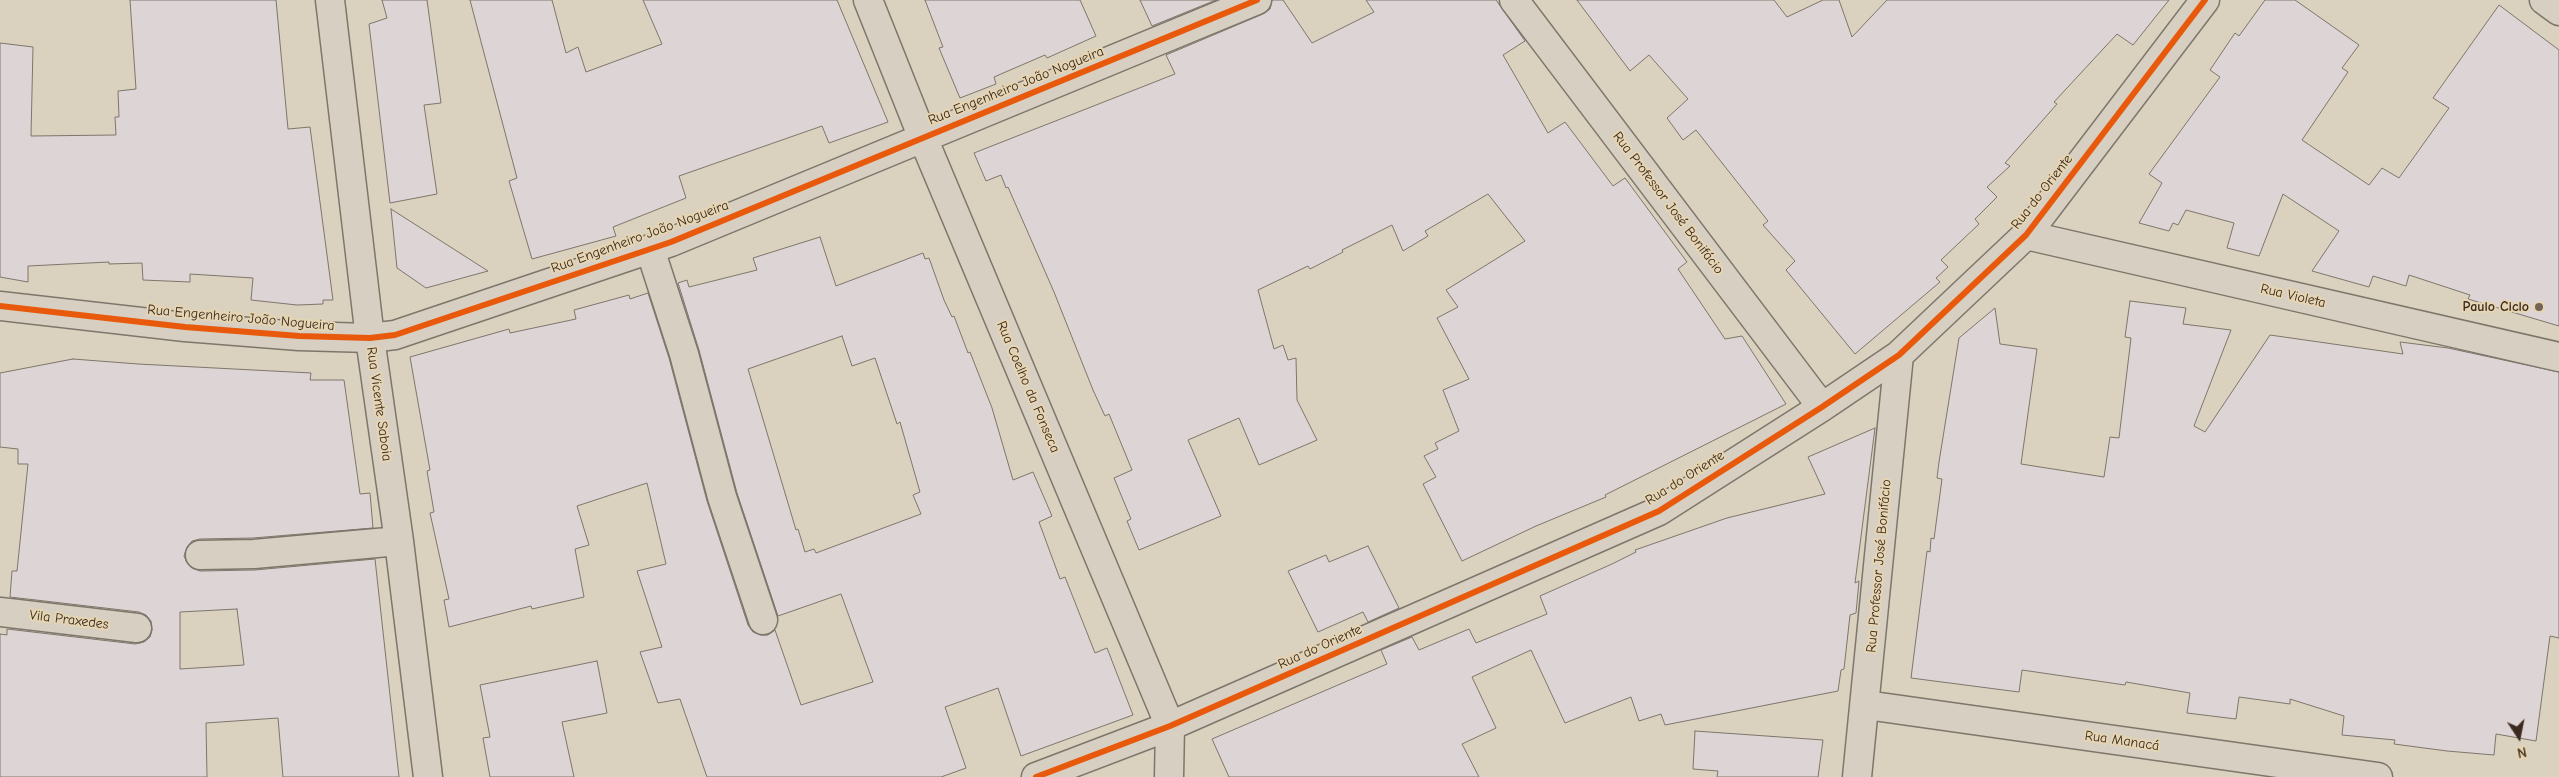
<!DOCTYPE html>
<html>
<head>
<meta charset="utf-8">
<style>
	body { margin:0 }
	#map { position:relative; width:2559px; height:777px; overflow:hidden; background:#dad1be; font-family:"Comic Neue",sans-serif }
	canvas { display:block }
	.north { position:absolute; left:2494px; top:712px; width:50px; height:50px; -webkit-text-stroke:4px #e6d5b2; paint-order:stroke; rotate:169deg; font-size:14px; font-weight:700; line-height:20px; text-align:center; color:#3b2a1e }
	.north::after { content:''; display:block; margin:auto; width:18px; height:22px; background:#3b2a1e; clip-path:polygon(50% 0,100% 100%,50% 72%,0 100%) }
</style>
</head>
<body>
<div id="map">
<canvas width="2559" height="777"></canvas>
<div class="north">N</div>
</div>
<script>
const context = document.querySelector('canvas').getContext('2d');
context.lineJoin = 'round';
function fillPath(path, color) {
  context.fillStyle = color;
  context.fill(path, 'evenodd');
}
function shape(rows) {
  const path = new Path2D();
  for (const r of rows) {
    path.moveTo(r[0], r[1]);
    for (let i = 2; i < r.length; i += 2) path.lineTo(r[i], r[i + 1]);
  }
  return path;
}
function strokePath(path, color, width, dash) {
  context.strokeStyle = color;
  context.lineWidth = width;
  context.lineCap = dash ? 'butt' : 'round';
  context.setLineDash(dash || []);
  context.stroke(path);
}
function drawText(font, color, halo, rows, align = 'center') {
  context.font = font + ' "Comic Neue",sans-serif';
  context.lineWidth = 4;
  context.setLineDash([]);
  context.textBaseline = 'middle';
  context.strokeStyle = halo;
  context.fillStyle = color;
  for (const [text, x, y, turn = 0] of rows) {
    context.save();
    context.translate(x, y);
    context.rotate((+turn || 0) * Math.PI / 180);
    context.textAlign = isNaN(turn) ? turn : align;
    if (halo) context.strokeText(text, 0, 0);
    context.fillText(text, 0, 0);
    context.restore();
  }
}
const building = shape([
	[130,0,276,0,288,129,310,127,333,300,323,300,323,304,297,305,251,300,253,278,190,274,190,282,143,280,142,263,109,264,109,262,28,266,28,282,0,277,0,43,33,47,31,136,116,135,115,117,119,117,118,91,136,89,130,0],
	[382,0,427,0,441,103,424,105,437,194,390,203,369,24,387,18,382,0],
	[470,0,552,0,566,53,578,47,586,72,662,44,643,0,837,0,888,122,829,143,822,126,679,176,686,198,613,227,616,236,532,259,509,181,517,178,470,0],
	[925,0,1080,0,1096,36,1047,58,1045,55,994,77,996,84,960,98,939,48,943,47,925,0],
	[1140,0,1216,0,1152,26,1140,0],
	[1272,0,1283,0,1312,43,1374,12,1366,0,1496,0,1525,41,1503,55,1548,133,1565,122,1613,186,1625,178,1687,262,1678,269,1725,339,1742,336,1786,404,1605,495,1606,497,1536,526,1462,561,1423,484,1436,477,1424,456,1438,449,1435,443,1459,431,1443,390,1469,379,1437,318,1458,307,1446,290,1525,241,1488,194,1425,231,1428,236,1403,251,1392,225,1342,250,1343,252,1310,269,1308,266,1258,290,1274,349,1283,345,1288,360,1296,358,1297,400,1317,440,1259,465,1239,418,1188,440,1221,516,1139,550,1127,521,1131,519,1114,478,1132,470,1109,414,1105,416,1093,390,1054,292,1008,187,1006,188,1001,175,986,181,974,153,1175,74,1166,55,1263,14,1270,9,1272,0],
	[1577,0,1774,0,1787,17,1823,0,1839,0,1852,37,1887,0,2169,0,2133,45,2117,34,2054,102,2057,104,2005,163,2010,166,1987,187,1997,197,1975,219,1979,224,1941,260,1948,267,1936,278,1940,282,1855,354,1786,270,1795,261,1763,225,1768,221,1696,130,1683,140,1667,118,1688,99,1649,55,1630,71,1577,0],
	[2265,0,2295,0,2359,45,2342,68,2348,72,2302,140,2369,185,2382,168,2399,178,2449,108,2433,98,2499,5,2559,50,2559,326,2468,299,2470,295,2409,275,2406,286,2373,276,2369,287,2312,271,2339,231,2283,194,2259,256,2227,248,2234,223,2186,210,2178,225,2173,223,2169,231,2139,223,2162,183,2149,174,2220,77,2210,70,2235,33,2239,36,2265,0],
	[391,209,488,271,426,288,397,268,391,209],
	[820,237,836,286,923,253,925,259,929,258,944,300,952,317,954,316,968,353,970,352,992,408,1013,480,1033,472,1052,516,1039,522,1060,579,1065,577,1095,653,1107,648,1133,715,1021,756,998,688,945,707,966,768,941,777,707,777,680,699,658,703,640,652,662,647,637,571,666,564,647,483,577,506,589,545,575,549,584,597,532,609,531,606,449,627,444,600,449,599,430,513,434,512,427,471,430,470,410,357,509,329,510,333,576,319,574,310,629,295,630,299,648,293,669,358,707,501,748,625,753,632,760,635,768,635,775,630,801,705,873,682,841,594,778,616,737,493,699,350,678,283,687,280,689,287,757,270,753,258,820,237],
	[842,336,852,366,875,358,897,424,900,422,920,492,913,495,921,514,816,553,814,549,805,552,798,529,796,530,748,369,842,336],
	[2130,301,2186,308,2183,324,2231,330,2194,426,2205,432,2270,335,2403,354,2400,342,2448,348,2559,372,2559,638,2550,636,2536,741,2496,734,2494,755,2447,751,2394,744,2395,740,2342,735,2344,716,2290,699,2290,704,2239,697,2236,719,2187,713,2190,693,2126,682,2125,685,2022,670,2019,692,1911,678,1927,551,1930,552,1931,538,1934,539,1942,479,1937,478,1939,462,1959,338,1995,308,2000,344,2037,349,2021,464,2104,477,2110,437,2119,438,2131,338,2125,337,2130,301],
	[73,359,138,364,311,373,310,380,344,380,360,494,370,493,373,528,253,538,200,539,192,541,187,547,184,556,187,563,192,568,200,571,255,570,375,559,399,777,283,777,278,718,206,723,207,777,0,777,0,634,7,635,7,629,135,644,144,642,150,637,152,630,151,621,146,615,139,612,10,597,12,571,17,571,28,464,18,464,18,449,0,447,0,373,73,359],
	[237,609,244,665,180,669,180,612,237,609],
	[1875,428,1855,583,1859,581,1856,613,1850,615,1844,669,1841,670,1838,691,1665,725,1661,714,1639,721,1631,697,1565,723,1531,650,1472,677,1496,728,1462,744,1479,777,1229,777,1212,739,1387,664,1381,650,1412,637,1419,650,1469,629,1476,643,1547,614,1540,596,1612,564,1636,552,1635,550,1727,518,1825,494,1808,457,1875,428],
	[1368,546,1399,608,1368,622,1363,612,1318,632,1288,571,1326,555,1329,562,1368,546],
	[597,661,607,713,562,722,574,777,490,777,483,738,490,737,480,685,597,661],
	[1695,731,1823,740,1818,777,1717,777,1718,771,1693,769,1695,731]
]);
const minor = shape([
	[330,0,370,338,399,541,428,777],
	[868,0,923,138,1170,726,1169,777],
	[1514,0,1822,407],
	[2544,0,2559,11],
	[2026,235,2559,357],
	[650,249,684,354,722,497,763,620],
	[0,306,185,327,299,336,370,338,395,335,671,242,1257,0],
	[200,555,254,554,399,541],
	[0,612,137,628],
	[1866,705,2378,777],
	[1036,777,1170,726,1659,511,1822,407,1899,355,2026,235,2205,0],
	[1857,777,1899,355]
]);
const cycleway = shape([
	[0,306,185,327,299,336,370,338,395,335,671,242,1257,0],
	[1036,777,1170,726,1659,511,1822,407,1899,355,2026,235,2205,0]
]);
const markers = [
	[2539,307,5,"#736456"]
];
const streetNames = [
	["Rua Engenheiro João Nogueira",1016,86,-22],
	["Rua do Oriente",2042,192,-52],
	["Rua Professor José Bonifácio",1668,203,53],
	["Rua Engenheiro João Nogueira",640,237,-20],
	["Rua Violeta",2293,296,13],
	["Rua Engenheiro João Nogueira",241,318,5],
	["Rua Coelho da Fonseca",1028,387,67],
	["Rua Vicente Saboia",379,404,82],
	["Rua do Oriente",1685,478,-32],
	["Rua Professor José Bonifácio",1879,566,-85],
	["Vila Praxedes",69,620,7],
	["Rua do Oriente",1320,647,-24],
	["Rua Manacá",2122,741,8]
];
const poiNames = [
	["Paulo Ciclo",2529,307]
];
fillPath(building, '#ddd4d5');
strokePath(building, '#7e766b', 1);
strokePath(minor, '#7e766b', 31);
strokePath(minor, '#d6cfc2', 28);
strokePath(cycleway, '#e8590c', 6);
for (const [x, y, r, color] of markers) {
  const dot = new Path2D();
  dot.arc(x, y, r, 0, 2 * Math.PI);
  context.fillStyle = color;
  context.fill(dot);
  strokePath(dot, '#e6d5b2', 2);
}
drawText('14px', '#3b2a1e', '#e6d5b2', streetNames);
drawText('bold 14px', '#3b2a1e', '#e6d5b2', poiNames, 'right');
</script>
</body>
</html>
